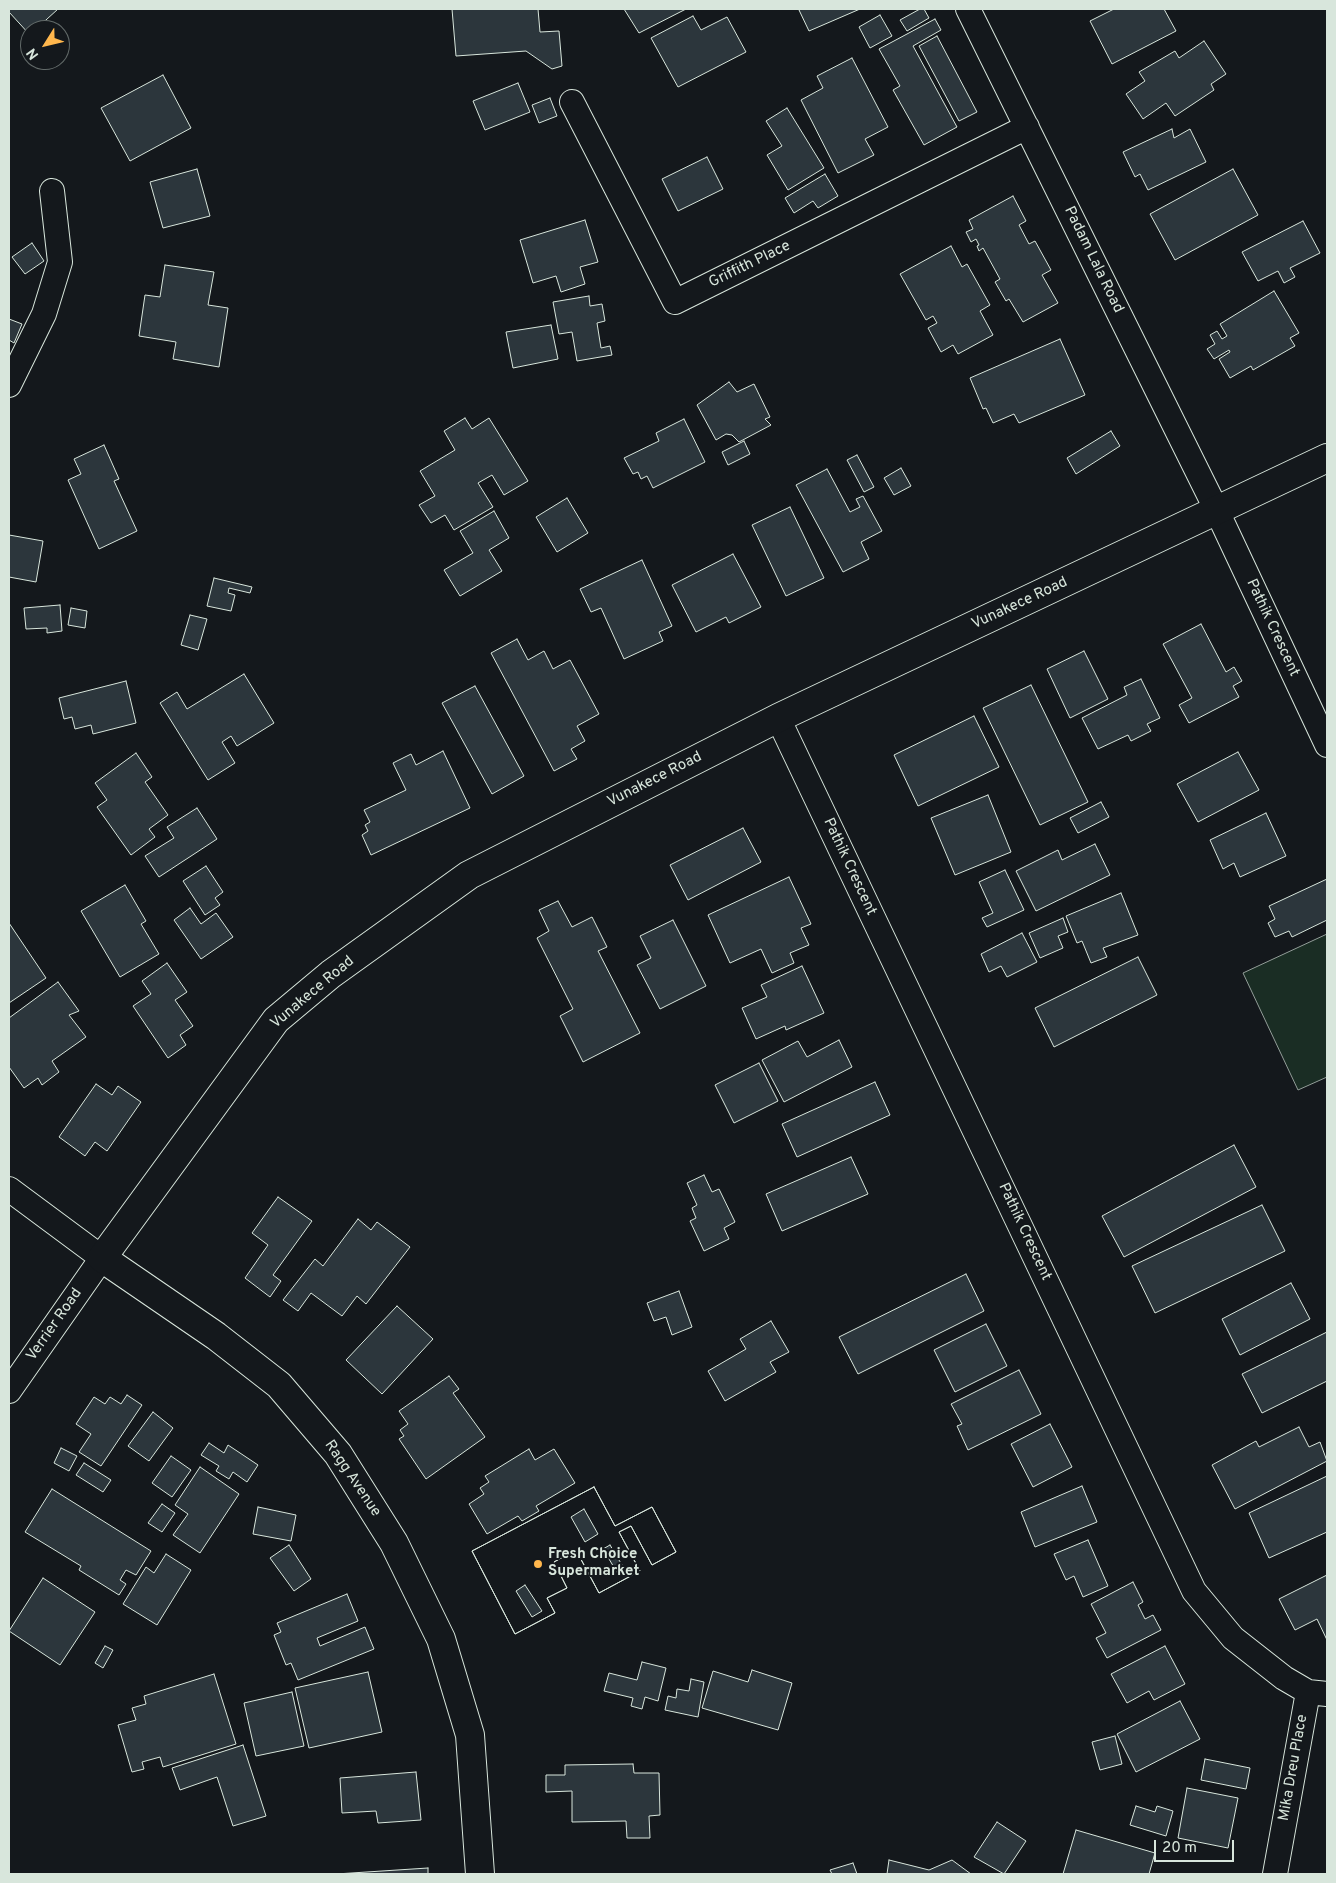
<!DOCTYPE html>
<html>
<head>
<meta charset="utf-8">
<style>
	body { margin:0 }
	#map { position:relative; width:1336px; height:1883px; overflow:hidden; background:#14181c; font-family:Overpass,sans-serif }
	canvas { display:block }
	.frame { position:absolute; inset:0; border:10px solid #d8e6dc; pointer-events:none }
	.north { position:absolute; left:20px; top:20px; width:50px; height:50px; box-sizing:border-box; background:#14181c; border:1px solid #626a69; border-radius:50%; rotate:234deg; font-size:14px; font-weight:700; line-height:20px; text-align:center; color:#d8e6dc }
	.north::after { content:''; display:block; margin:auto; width:18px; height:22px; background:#ffb74d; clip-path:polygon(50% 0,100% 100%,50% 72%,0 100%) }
	.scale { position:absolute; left:1154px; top:1840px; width:80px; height:22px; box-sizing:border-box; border:2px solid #d8e6dc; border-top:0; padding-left:6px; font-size:15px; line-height:18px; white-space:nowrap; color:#d8e6dc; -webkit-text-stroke:4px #14181c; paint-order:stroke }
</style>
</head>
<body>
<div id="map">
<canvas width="1336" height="1883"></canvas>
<div class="frame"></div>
<div class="north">N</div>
<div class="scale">20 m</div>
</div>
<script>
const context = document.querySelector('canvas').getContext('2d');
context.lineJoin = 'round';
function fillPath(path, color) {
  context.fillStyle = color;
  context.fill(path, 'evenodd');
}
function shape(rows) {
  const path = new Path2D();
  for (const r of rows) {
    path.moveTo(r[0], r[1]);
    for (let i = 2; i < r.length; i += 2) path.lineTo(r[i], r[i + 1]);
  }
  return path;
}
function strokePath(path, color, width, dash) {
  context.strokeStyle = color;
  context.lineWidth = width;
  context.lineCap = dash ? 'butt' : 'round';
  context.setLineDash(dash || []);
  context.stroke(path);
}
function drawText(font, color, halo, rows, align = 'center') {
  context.font = font + ' Overpass,sans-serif';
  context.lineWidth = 4;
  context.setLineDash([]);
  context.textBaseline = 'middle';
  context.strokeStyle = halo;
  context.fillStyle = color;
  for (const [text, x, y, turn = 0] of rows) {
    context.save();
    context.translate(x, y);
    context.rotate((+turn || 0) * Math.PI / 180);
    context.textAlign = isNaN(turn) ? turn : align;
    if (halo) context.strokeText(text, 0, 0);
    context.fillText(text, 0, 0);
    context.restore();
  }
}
const green = shape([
	[1327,934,1327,1077,1298,1090,1243,973,1327,934]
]);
const building = shape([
	[9,9,58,9,35,30,30,30,30,35,9,12,9,9],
	[452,9,538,9,540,32,559,31,562,66,552,69,526,51,456,56,452,9],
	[624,9,686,9,639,33,624,9],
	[802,9,860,9,809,31,799,10,802,9],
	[920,9,924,9,929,18,907,31,900,20,920,9],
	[1114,9,1164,9,1176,31,1112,64,1090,21,1114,9],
	[880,15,892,36,870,48,859,27,880,15],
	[693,16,701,30,727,17,746,52,678,87,651,38,693,16],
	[935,19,941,30,913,46,957,127,924,145,893,90,900,86,879,49,935,19],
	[937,36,977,112,959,121,919,46,937,36],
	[1204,41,1226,74,1211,84,1214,90,1175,116,1166,103,1143,119,1126,94,1145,81,1139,72,1175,51,1179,58,1204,41],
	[852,58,888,127,865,139,874,155,838,173,801,100,823,88,817,76,852,58],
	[163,75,191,128,130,161,101,108,163,75],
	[518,83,530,112,485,130,473,101,518,83],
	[550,98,557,116,539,123,532,105,550,98],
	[787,108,824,168,788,190,767,155,782,146,766,121,787,108],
	[1172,129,1174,138,1190,129,1206,162,1148,190,1140,174,1135,177,1123,152,1172,129],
	[707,157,723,189,678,211,662,179,707,157],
	[197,169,210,216,163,228,150,182,197,169],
	[1233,169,1258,215,1175,260,1150,214,1233,169],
	[825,174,838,196,818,208,813,201,794,213,785,198,825,174],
	[1013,196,1026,221,1019,225,1029,244,1035,241,1051,270,1042,275,1058,303,1023,322,1009,299,1006,301,995,282,1000,279,983,248,979,251,977,246,979,245,976,239,971,242,966,232,973,229,969,220,1013,196],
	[585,220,598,262,580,267,585,284,561,292,556,276,533,283,520,240,585,220],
	[1303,221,1320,253,1290,268,1295,277,1284,283,1278,271,1258,281,1242,252,1303,221],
	[32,243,44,261,25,274,12,257,32,243],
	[951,246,962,267,967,264,990,305,980,311,993,335,958,354,953,345,941,352,928,328,937,323,933,316,926,320,900,274,951,246],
	[165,265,214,272,208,305,228,308,219,367,173,359,176,342,139,336,145,295,160,297,165,265],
	[1274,291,1299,333,1290,338,1295,346,1253,370,1251,366,1230,378,1219,359,1230,352,1229,350,1214,359,1207,349,1215,344,1210,335,1217,331,1222,339,1227,336,1220,324,1274,291],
	[589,296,590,306,602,304,605,321,597,323,601,348,610,346,612,355,577,361,572,332,559,334,553,302,589,296],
	[9,319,22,324,14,343,9,340,9,319],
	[551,325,558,359,513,368,506,332,551,325],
	[1060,339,1085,395,1019,423,1014,414,993,423,986,408,983,409,970,378,1060,339],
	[729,382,737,392,754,384,770,417,765,419,771,425,739,442,732,435,726,434,716,440,697,405,729,382],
	[465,418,472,429,489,418,528,481,504,495,492,475,478,483,493,507,454,530,445,515,431,523,419,505,435,496,420,471,455,450,444,431,465,418],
	[684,419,705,462,653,488,647,476,641,479,638,472,633,474,624,458,659,441,656,433,684,419],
	[1111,431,1120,446,1076,474,1067,458,1111,431],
	[744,441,750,454,728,465,722,452,744,441],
	[104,445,119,479,114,481,137,531,99,549,68,480,81,474,74,459,104,445],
	[857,455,874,487,864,492,847,460,857,455],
	[901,468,911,486,894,495,884,478,901,468],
	[827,469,850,512,860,507,856,499,863,496,882,531,861,542,869,559,843,572,796,485,827,469],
	[567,498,588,533,557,552,536,517,567,498],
	[790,507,824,578,786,596,752,525,790,507],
	[494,511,509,538,489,550,502,571,460,596,444,570,473,553,460,531,494,511],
	[9,535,43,541,36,582,9,577,9,535],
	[733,554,761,607,729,623,726,617,696,632,672,585,733,554],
	[642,560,672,626,659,632,663,641,624,659,601,608,591,612,580,589,642,560],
	[214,578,252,587,250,593,229,588,228,593,235,595,231,611,207,606,214,578],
	[60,605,62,631,47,633,47,628,26,629,24,608,60,605],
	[71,608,87,611,85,628,68,625,71,608],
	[190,615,207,619,198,650,181,645,190,615],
	[1201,624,1226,672,1234,667,1242,681,1233,686,1239,697,1189,723,1179,705,1192,698,1163,644,1201,624],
	[517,639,528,660,544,651,553,669,570,660,599,714,577,726,585,741,571,749,577,759,554,771,491,653,517,639],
	[1084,651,1108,699,1070,718,1047,669,1084,651],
	[244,674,274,723,237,746,231,736,222,742,235,763,208,780,160,703,177,692,187,709,244,674],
	[1141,679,1160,718,1147,724,1151,731,1131,741,1128,735,1098,749,1082,718,1127,695,1124,687,1141,679],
	[126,681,136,723,93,734,91,725,75,729,72,717,64,719,59,698,126,681],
	[1031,685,1088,802,1040,825,983,708,1031,685],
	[475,686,524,776,492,794,442,703,475,686],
	[974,716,999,767,918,806,894,755,974,716],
	[443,751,470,808,371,855,362,835,368,831,365,825,370,822,364,810,406,790,393,763,411,754,416,765,443,751],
	[1238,752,1259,790,1198,822,1177,784,1238,752],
	[136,753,152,777,145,782,168,815,149,829,155,837,131,855,97,807,107,800,95,783,136,753],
	[988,795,1011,852,955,875,931,818,988,795],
	[1101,802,1109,817,1078,833,1070,818,1101,802],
	[197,808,217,839,159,877,145,856,174,838,167,827,197,808],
	[1266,813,1286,856,1240,877,1234,863,1223,869,1210,840,1266,813],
	[743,828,761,862,688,900,670,865,743,828],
	[1095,844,1110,875,1036,911,1016,871,1058,850,1062,860,1095,844],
	[206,866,223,892,215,898,220,905,205,915,183,881,206,866],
	[1005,870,1024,910,987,927,982,918,993,913,979,882,1005,870],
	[789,877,811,924,801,928,809,945,790,953,794,963,772,973,761,949,730,963,708,915,789,877],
	[1327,879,1327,920,1292,937,1289,931,1275,937,1268,923,1275,919,1269,906,1327,879],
	[125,885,146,921,141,924,159,954,120,977,81,911,125,885],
	[1121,893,1138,935,1103,948,1107,957,1091,963,1082,941,1077,943,1066,916,1121,893],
	[558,901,572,927,592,917,607,947,598,951,640,1033,583,1062,560,1016,573,1009,537,938,549,931,539,910,558,901],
	[190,908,201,924,216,913,233,937,201,959,174,920,190,908],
	[1063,918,1068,932,1058,936,1063,948,1040,958,1029,933,1063,918],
	[673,920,706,986,660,1009,637,965,651,958,640,936,673,920],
	[9,923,46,978,9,1003,9,923],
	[1022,933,1037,962,1007,977,1001,966,989,972,981,954,1022,933],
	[1138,957,1157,995,1054,1047,1035,1008,1138,957],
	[167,963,187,992,175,1000,193,1026,180,1035,186,1045,168,1058,133,1006,151,994,142,981,167,963],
	[802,966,824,1013,786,1030,785,1026,756,1039,742,1008,767,997,761,985,802,966],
	[58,982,79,1011,69,1015,86,1037,52,1061,59,1072,42,1085,38,1078,24,1088,9,1067,9,1018,58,982],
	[839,1040,852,1067,784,1102,762,1060,798,1041,807,1057,839,1040],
	[759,1063,778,1101,734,1123,715,1085,759,1063],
	[875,1082,890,1115,797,1157,782,1124,875,1082],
	[96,1084,112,1095,118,1086,141,1102,107,1151,95,1142,85,1156,59,1137,96,1084],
	[1234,1145,1256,1187,1124,1257,1102,1216,1234,1145],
	[851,1157,868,1194,782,1231,766,1194,851,1157],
	[704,1175,712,1192,719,1189,735,1222,724,1228,729,1239,704,1251,690,1221,696,1218,692,1208,697,1205,687,1183,704,1175],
	[278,1197,312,1221,273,1275,281,1281,270,1297,245,1278,268,1245,252,1233,278,1197],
	[1262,1205,1285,1251,1155,1313,1132,1266,1262,1205],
	[358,1219,371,1230,377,1222,410,1247,366,1304,357,1296,342,1316,311,1293,298,1311,283,1300,315,1259,323,1266,358,1219],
	[966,1274,984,1311,858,1374,839,1337,966,1274],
	[1291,1283,1310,1319,1240,1355,1222,1319,1291,1283],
	[679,1291,692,1327,672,1335,666,1317,654,1321,647,1303,679,1291],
	[397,1306,433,1339,382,1394,346,1360,397,1306],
	[771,1321,789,1352,770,1362,776,1372,725,1401,708,1371,746,1349,740,1339,771,1321],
	[986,1324,1007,1366,955,1392,934,1350,986,1324],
	[1327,1332,1327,1381,1262,1413,1242,1374,1327,1332],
	[1019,1370,1041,1414,968,1450,957,1426,962,1424,951,1404,1019,1370],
	[449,1376,459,1389,453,1393,485,1437,426,1479,399,1439,404,1436,400,1430,408,1424,399,1411,449,1376],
	[127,1395,142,1405,101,1466,79,1452,91,1434,76,1424,94,1397,105,1404,110,1397,121,1404,127,1395],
	[153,1412,173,1428,149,1461,128,1446,153,1412],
	[1050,1424,1072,1467,1033,1487,1011,1444,1050,1424],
	[1299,1427,1309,1447,1320,1442,1327,1461,1235,1509,1212,1465,1256,1441,1259,1447,1299,1427],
	[209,1443,224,1453,228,1445,258,1465,247,1482,233,1472,229,1479,216,1471,219,1466,201,1455,209,1443],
	[61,1448,77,1456,69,1471,54,1463,61,1448],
	[529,1449,535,1460,554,1449,575,1483,536,1506,539,1511,522,1521,518,1516,487,1534,469,1504,484,1494,480,1488,489,1482,485,1476,529,1449],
	[171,1456,191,1470,172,1497,152,1483,171,1456],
	[84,1463,111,1480,103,1492,76,1475,84,1463],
	[200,1467,239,1494,200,1553,173,1535,188,1514,175,1505,200,1467],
	[1327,1476,1327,1532,1269,1558,1249,1513,1327,1476],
	[1082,1486,1097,1522,1035,1547,1021,1512,1082,1486],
	[594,1487,615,1526,652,1507,676,1552,652,1565,631,1526,619,1532,640,1571,599,1593,576,1550,554,1562,567,1588,547,1598,555,1613,515,1634,472,1551,594,1487],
	[584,1509,598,1534,585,1542,571,1517,584,1509],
	[610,1545,625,1570,618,1574,603,1549,610,1545],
	[525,1585,542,1611,532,1617,516,1591,525,1585],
	[594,1487,615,1526,652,1507,676,1552,652,1565,631,1526,619,1532,640,1571,599,1593,576,1550,554,1562,567,1588,547,1598,555,1613,515,1634,472,1551,594,1487],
	[52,1489,151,1551,136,1575,126,1570,120,1580,126,1584,119,1595,79,1570,81,1566,25,1532,52,1489],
	[162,1504,175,1513,162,1532,148,1523,162,1504],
	[258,1507,296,1515,291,1541,253,1534,258,1507],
	[1088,1540,1108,1586,1083,1597,1074,1576,1066,1580,1054,1554,1088,1540],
	[289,1545,311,1579,294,1591,270,1558,289,1545],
	[166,1554,191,1570,157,1625,123,1604,146,1567,154,1573,166,1554],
	[1327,1575,1327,1640,1317,1619,1295,1630,1279,1599,1327,1575],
	[43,1578,95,1612,60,1665,9,1631,43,1578],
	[1133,1582,1143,1602,1138,1605,1145,1619,1153,1615,1161,1630,1107,1658,1096,1638,1106,1633,1091,1604,1133,1582],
	[347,1594,358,1621,317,1638,320,1646,365,1627,374,1649,298,1680,291,1663,286,1665,274,1635,281,1632,277,1623,347,1594],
	[105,1646,113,1650,103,1668,95,1663,105,1646],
	[1165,1646,1185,1684,1154,1700,1149,1691,1127,1703,1111,1674,1165,1646],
	[642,1662,666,1668,658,1701,645,1697,642,1709,631,1706,633,1698,604,1691,609,1673,637,1680,642,1662],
	[752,1670,792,1683,778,1730,702,1708,713,1671,748,1682,752,1670],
	[368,1672,382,1732,309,1748,295,1688,368,1672],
	[214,1674,236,1744,163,1767,160,1757,142,1762,144,1769,132,1772,118,1725,136,1720,132,1708,146,1704,144,1696,214,1674],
	[691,1679,704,1682,698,1717,665,1710,668,1696,676,1698,677,1689,689,1691,691,1679],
	[292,1692,304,1746,256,1756,244,1703,292,1692],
	[1180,1701,1200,1739,1136,1772,1117,1734,1180,1701],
	[1115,1736,1122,1764,1100,1770,1092,1742,1115,1736],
	[243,1745,266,1816,233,1826,217,1777,180,1790,172,1768,243,1745],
	[1205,1759,1250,1768,1246,1789,1201,1780,1205,1759],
	[633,1764,634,1773,659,1773,660,1815,649,1816,650,1838,627,1838,626,1821,572,1822,572,1791,546,1792,546,1775,565,1775,565,1765,633,1764],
	[416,1772,421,1820,378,1823,376,1811,342,1813,340,1778,416,1772],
	[1187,1788,1238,1798,1228,1848,1178,1838,1187,1788],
	[1136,1806,1155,1812,1157,1806,1173,1811,1166,1836,1130,1825,1136,1806],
	[997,1822,1026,1841,1004,1874,974,1857,997,1822],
	[1076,1830,1155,1853,1149,1874,1063,1874,1076,1830],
	[889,1860,929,1870,952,1860,971,1874,887,1874,889,1860],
	[853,1863,857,1874,832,1874,830,1870,853,1863],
	[428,1868,428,1874,336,1874,428,1868]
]);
const street = shape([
	[968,9,1217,511,1327,745],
	[572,102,675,302,1027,127],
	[9,385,44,314,60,262,52,191],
	[778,718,1194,1591,1233,1638,1284,1678,1308,1692,1327,1694],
	[9,1189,102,1258,9,1391],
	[1275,1874,1308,1692]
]);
const secondary = shape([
	[480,1874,470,1735,441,1639,394,1543,338,1454,279,1385,216,1336,102,1258,276,1020,331,974,469,875,778,718,1327,458]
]);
const markers = [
	[538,1564,5,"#ffb74d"]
];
const streetNames = [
	["Padam Lala Road",1093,260,64],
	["Griffith Place",750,265,-26],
	["Vunakece Road",1020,604,-25],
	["Pathik Crescent",1272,628,65],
	["Vunakece Road",655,780,-27],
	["Pathik Crescent",849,867,65],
	["Vunakece Road",313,993,-40],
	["Pathik Crescent",1024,1232,65],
	["Verrier Road",55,1325,-55],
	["Ragg Avenue",352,1479,56],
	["Mika Dreu Place",1294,1768,-80]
];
const poiNames = [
	["Fresh Choice",548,1555],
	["Supermarket",548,1572]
];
fillPath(green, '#1a2d24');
strokePath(green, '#939e99', 1);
fillPath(building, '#2c363c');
strokePath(building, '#d8e6dc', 1);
strokePath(street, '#d8e6dc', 26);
strokePath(secondary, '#d8e6dc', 30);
strokePath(street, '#14181c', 24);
strokePath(secondary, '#14181c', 28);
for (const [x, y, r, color] of markers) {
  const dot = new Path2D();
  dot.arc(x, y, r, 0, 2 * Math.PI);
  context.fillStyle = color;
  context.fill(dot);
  strokePath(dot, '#14181c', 2);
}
drawText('15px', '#d8e6dc', '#14181c', streetNames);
drawText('bold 15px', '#d8e6dc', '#14181c', poiNames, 'left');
</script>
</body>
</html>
